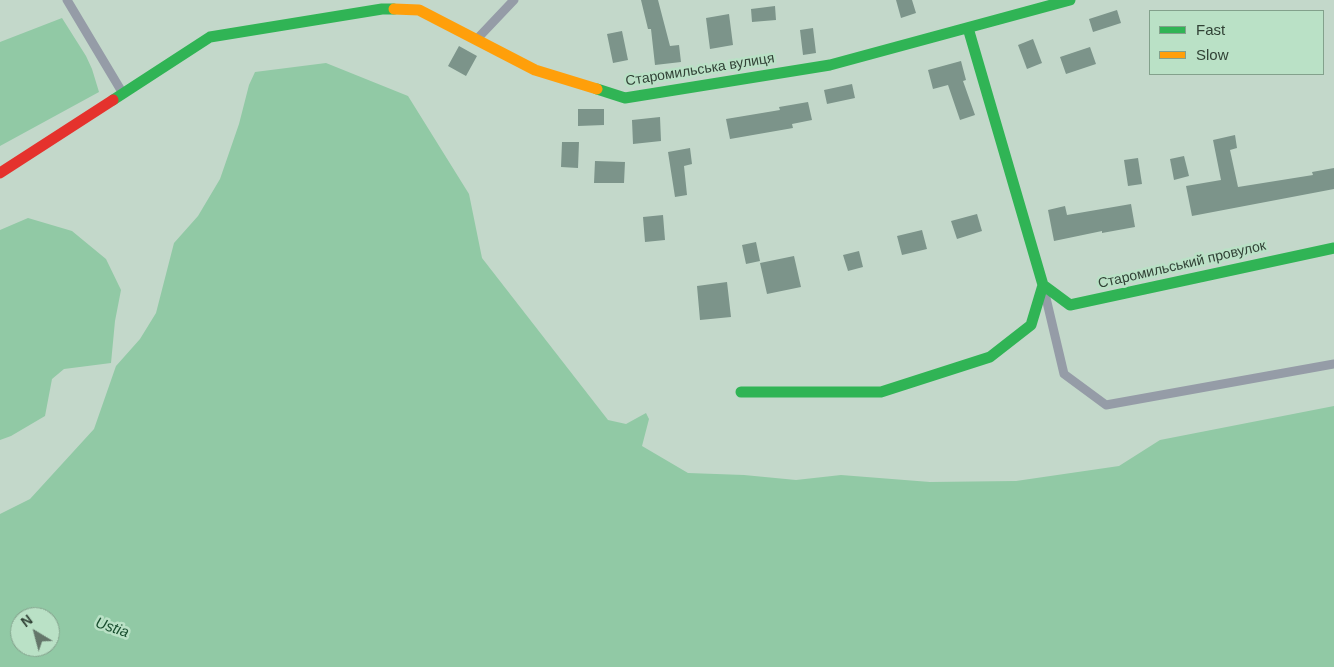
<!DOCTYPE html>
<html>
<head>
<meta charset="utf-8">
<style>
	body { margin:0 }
	#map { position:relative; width:1334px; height:667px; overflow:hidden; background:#c3d8ca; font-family:Helvetica,sans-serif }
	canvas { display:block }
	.legend { position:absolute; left:1149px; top:10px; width:175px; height:65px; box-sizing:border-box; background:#bae1c6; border:1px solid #83a18c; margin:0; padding:6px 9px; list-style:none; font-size:15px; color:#314236 }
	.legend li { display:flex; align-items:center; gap:10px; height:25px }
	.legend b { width:25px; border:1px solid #83a18c }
	.north { position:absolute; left:10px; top:607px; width:50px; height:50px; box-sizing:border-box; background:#bae1c6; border:1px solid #83a18c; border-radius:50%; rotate:323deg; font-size:14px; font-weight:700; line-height:20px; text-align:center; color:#314236 }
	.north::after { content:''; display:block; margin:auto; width:18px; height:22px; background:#64766a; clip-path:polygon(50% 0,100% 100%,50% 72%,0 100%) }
</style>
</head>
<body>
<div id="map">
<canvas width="1334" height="667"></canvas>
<ul class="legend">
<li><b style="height:6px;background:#30b455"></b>Fast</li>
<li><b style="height:6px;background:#ff9f0a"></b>Slow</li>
</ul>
<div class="north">N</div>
</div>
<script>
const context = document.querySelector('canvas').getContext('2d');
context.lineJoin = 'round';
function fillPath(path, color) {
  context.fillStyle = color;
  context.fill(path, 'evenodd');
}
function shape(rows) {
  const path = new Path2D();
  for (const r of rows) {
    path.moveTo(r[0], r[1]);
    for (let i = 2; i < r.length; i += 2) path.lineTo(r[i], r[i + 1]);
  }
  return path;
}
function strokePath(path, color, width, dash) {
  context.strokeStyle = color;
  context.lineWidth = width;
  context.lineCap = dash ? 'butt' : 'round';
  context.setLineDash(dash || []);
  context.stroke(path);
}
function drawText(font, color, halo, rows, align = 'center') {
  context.font = font + ' Helvetica,sans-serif';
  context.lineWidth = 5;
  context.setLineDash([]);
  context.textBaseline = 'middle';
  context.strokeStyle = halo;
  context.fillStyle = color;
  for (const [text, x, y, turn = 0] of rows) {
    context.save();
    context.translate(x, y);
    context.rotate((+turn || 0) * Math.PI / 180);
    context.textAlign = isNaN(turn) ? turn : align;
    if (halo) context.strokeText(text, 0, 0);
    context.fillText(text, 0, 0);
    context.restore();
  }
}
const water = shape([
	[62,18,86,56,92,69,99,92,0,146,0,42],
	[326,63,408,96,469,194,482,258,608,420,626,424,646,413,649,419,642,446,688,473,744,475,796,480,841,475,930,482,1016,481,1119,466,1160,440,1334,406,1334,667,0,667,0,514,30,499,94,429,116,366,140,339,156,313,174,243,198,216,220,179,239,124,249,85,255,72],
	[20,617,50,617,50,647,20,647],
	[28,218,72,231,106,259,121,290,115,321,111,363,64,369,52,379,45,416,11,436,0,440,0,230]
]);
const building = shape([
	[641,0,658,0,670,46,679,45,681,62,655,65,651,29,648,29],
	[896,0,912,0,916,13,901,18],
	[775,6,776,20,752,22,751,9],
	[1117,10,1121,23,1093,32,1089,19],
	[729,14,733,45,710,49,706,18],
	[813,28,816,53,803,55,800,30],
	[622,31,628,60,613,63,607,34],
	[1033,39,1042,63,1027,69,1018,45],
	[459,46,477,56,466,76,448,66],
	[1090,47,1096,64,1066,74,1060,57],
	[961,61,966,80,963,81,975,115,960,120,948,85,933,89,928,70],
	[852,84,855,98,827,104,824,90],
	[808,102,812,120,792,124,793,128,730,139,726,119,780,110,779,107],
	[578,109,604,109,604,125,578,126],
	[660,117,661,141,633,144,632,120],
	[1235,135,1237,148,1230,150,1238,187,1313,175,1312,172,1334,168,1334,189,1192,216,1186,186,1221,180,1213,140],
	[562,142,579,142,578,168,561,167],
	[690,148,692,164,684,166,687,195,675,197,668,152],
	[1184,156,1189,176,1174,180,1170,159],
	[1138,158,1142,184,1128,186,1124,160],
	[595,161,625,162,624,183,594,183],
	[1131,204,1135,227,1102,233,1102,231,1054,241,1048,210,1065,206,1067,215],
	[977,214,982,231,957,239,951,221],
	[663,215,665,240,645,242,643,217],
	[922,230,927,249,902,255,897,236],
	[756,242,760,261,746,264,742,245],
	[859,251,863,267,848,271,843,255],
	[794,256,801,287,767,294,760,263],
	[727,282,731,317,700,320,697,286]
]);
const lane = shape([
	[67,0,122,92],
	[477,39,514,0],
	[1046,298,1064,374,1106,405,1334,364]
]);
const fast = shape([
	[968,28,1043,285,1070,305,1334,248],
	[597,89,625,98,830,65,1070,0],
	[113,100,210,37,382,9,394,9],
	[741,392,881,392,990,357,1031,325,1043,285]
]);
const slow = shape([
	[394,9,419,10,535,70,597,89]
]);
const jam = shape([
	[0,173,113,100]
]);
const streetNames = [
	["Старомильська вулиця",700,70,-9],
	["Старомильський провулок",1182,265,-13]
];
const waterNames = [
	["Ustia",112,628,19]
];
fillPath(water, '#91c9a5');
fillPath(building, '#7c948a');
strokePath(lane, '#959ca7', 9);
strokePath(fast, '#30b455', 11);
strokePath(slow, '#ff9f0a', 11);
strokePath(jam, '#e5322d', 11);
drawText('14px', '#314236', '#bae1c6', streetNames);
drawText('italic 15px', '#184d2e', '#bae1c6', waterNames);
</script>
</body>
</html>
